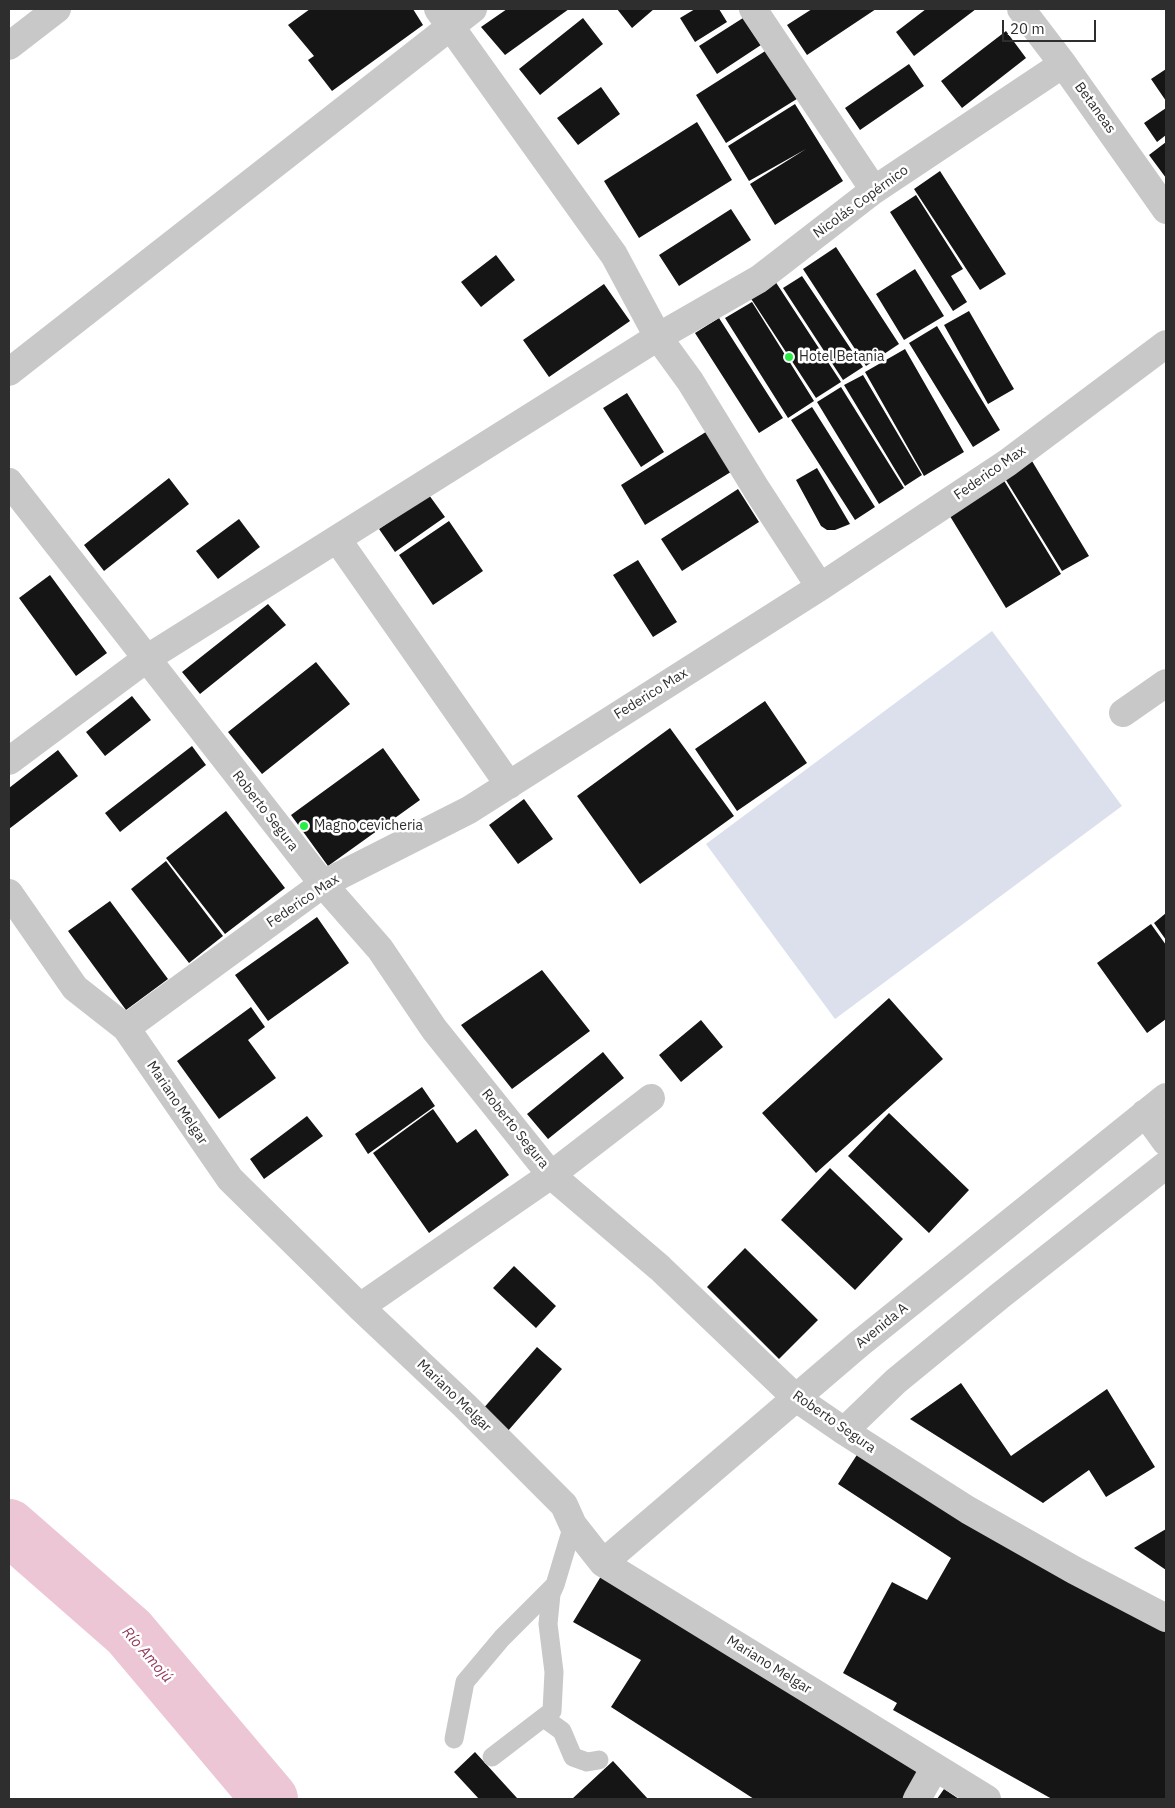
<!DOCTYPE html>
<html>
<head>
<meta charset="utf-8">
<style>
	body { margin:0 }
	#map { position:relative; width:1175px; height:1808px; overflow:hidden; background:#fff; font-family:"IBM Plex Sans",sans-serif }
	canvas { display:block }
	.frame { position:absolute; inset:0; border:10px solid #2e2e2e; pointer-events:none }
	.scale { position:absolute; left:1002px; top:20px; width:94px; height:22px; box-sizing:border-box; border:2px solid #2e2e2e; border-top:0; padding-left:6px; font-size:15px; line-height:18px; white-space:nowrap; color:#2e2e2e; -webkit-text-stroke:4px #fff; paint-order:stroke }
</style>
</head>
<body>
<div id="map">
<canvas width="1175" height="1808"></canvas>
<div class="frame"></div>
<div class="scale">20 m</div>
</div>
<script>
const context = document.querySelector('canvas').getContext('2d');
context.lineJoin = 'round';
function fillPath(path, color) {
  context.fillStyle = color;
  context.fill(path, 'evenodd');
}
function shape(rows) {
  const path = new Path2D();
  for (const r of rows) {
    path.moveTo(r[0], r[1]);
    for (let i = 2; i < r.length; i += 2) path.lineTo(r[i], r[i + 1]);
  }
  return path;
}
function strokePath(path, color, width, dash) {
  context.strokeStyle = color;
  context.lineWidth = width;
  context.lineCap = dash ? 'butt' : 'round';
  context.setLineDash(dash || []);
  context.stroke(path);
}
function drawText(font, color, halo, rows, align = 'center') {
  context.font = font + ' "IBM Plex Sans",sans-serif';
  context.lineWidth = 5;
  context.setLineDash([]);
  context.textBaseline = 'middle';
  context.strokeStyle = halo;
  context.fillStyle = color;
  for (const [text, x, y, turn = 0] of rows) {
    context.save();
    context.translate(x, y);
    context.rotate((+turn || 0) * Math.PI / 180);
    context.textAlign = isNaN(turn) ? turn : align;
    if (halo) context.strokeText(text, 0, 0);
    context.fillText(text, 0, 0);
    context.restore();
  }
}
const green = shape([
	[992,631,1122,806,835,1019,706,844]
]);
const river = shape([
	[9,1527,129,1632,270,1799]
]);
const building = shape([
	[310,9,413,9,423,25,332,91,308,60,314,56,288,25],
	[507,9,569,9,505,55,481,27],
	[617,9,654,9,632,28],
	[695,9,719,9,727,22,695,42,680,18],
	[812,9,876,9,807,55,787,25],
	[926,9,976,9,914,56,896,32],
	[583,18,603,44,540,95,519,69],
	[743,18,761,45,717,74,699,46],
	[1006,31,1026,58,962,108,941,81],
	[770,48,800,97,726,143,696,95],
	[909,64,924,86,860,130,845,108],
	[1166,69,1166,101,1151,79],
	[601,87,620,114,578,145,557,118],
	[795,104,843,181,775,225,750,184,806,149,749,181,728,146],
	[1166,108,1166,135,1157,142,1144,123],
	[697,122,732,180,639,238,604,181],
	[1166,142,1166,178,1149,155],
	[940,171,1006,274,980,290,914,189],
	[916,195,963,269,951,276,967,302,953,311,890,212],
	[731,209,751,240,679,286,659,255],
	[836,247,899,344,866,366,803,269],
	[496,255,515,280,481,307,461,282],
	[915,269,944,316,904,340,876,294],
	[802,276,863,367,843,380,783,288],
	[775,281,841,382,816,398,750,297],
	[604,284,630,321,549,377,523,340],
	[752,302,814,401,788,418,725,318],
	[969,311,1014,389,988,404,944,325],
	[719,318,783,418,759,433,695,333],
	[937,326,1000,430,973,447,909,343],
	[905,349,964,452,924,476,865,372],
	[863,375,922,475,905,486,844,385],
	[841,387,904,488,879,504,817,402],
	[627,393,664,452,641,467,603,408],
	[812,407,875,507,855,520,791,420],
	[709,430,734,470,645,525,621,485],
	[1029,456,1089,556,1062,571,1001,472],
	[817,468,850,524,835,530,827,530,821,526,796,480],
	[1000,474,1061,574,1006,608,945,508],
	[169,478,189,504,104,571,84,545],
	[738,489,759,522,682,571,661,539],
	[429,495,445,517,395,552,379,529],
	[239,519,260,547,218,579,196,551],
	[449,521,483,571,433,605,399,555],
	[638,560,677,622,653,637,613,575],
	[50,575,107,653,76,676,19,598],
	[268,604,286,625,200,694,182,672],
	[316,662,350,704,262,774,228,732],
	[132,696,151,720,105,756,86,732],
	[765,701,807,763,737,811,695,749],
	[670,728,734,816,640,884,577,796],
	[192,746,206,765,120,832,105,813],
	[383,748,420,800,328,866,291,815],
	[58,750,78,776,9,829,9,788],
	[524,799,553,839,518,864,489,825],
	[226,811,285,888,225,934,166,858],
	[166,861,223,936,189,963,131,889],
	[110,901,168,979,126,1010,68,931],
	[1166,913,1166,940,1154,923],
	[317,917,349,963,268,1021,235,975],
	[1151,924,1166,945,1166,1019,1147,1033,1097,963],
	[542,970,590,1031,512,1089,461,1025],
	[889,998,943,1059,816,1173,762,1113],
	[251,1007,265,1027,248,1040,276,1078,219,1119,177,1061],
	[701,1020,723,1047,681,1082,659,1055],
	[603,1052,624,1078,548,1139,527,1114],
	[422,1087,435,1106,368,1154,355,1134],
	[433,1109,457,1143,476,1129,509,1175,429,1233,373,1153],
	[889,1113,969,1190,929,1233,848,1156],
	[307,1116,323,1136,264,1179,250,1159],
	[830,1168,903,1239,855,1290,781,1220],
	[745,1248,818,1320,779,1359,707,1287],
	[514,1266,556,1306,536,1328,493,1288],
	[537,1347,562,1369,507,1432,482,1410],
	[961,1383,1011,1456,1107,1389,1155,1467,1106,1497,1089,1470,1043,1503,910,1419],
	[864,1444,1166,1630,1166,1799,1052,1799,893,1710,897,1703,843,1673,892,1582,927,1600,951,1558,838,1484],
	[1166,1529,1166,1570,1134,1548],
	[603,1573,920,1770,902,1799,754,1799,611,1707,641,1660,573,1622],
	[475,1752,517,1798,516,1799,479,1799,454,1772],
	[613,1761,648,1799,572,1799],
	[944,1789,959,1799,937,1799]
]);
const lane = shape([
	[544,1718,562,1731,573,1757,587,1762,599,1760],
	[454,1739,465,1682,502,1638,555,1585,573,1525],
	[492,1757,552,1711,554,1672,548,1624,551,1594,555,1585]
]);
const street = shape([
	[438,9,614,255,658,337,690,381,757,490,820,587],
	[753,9,874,190],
	[1021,9,1063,64,1166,210],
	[9,46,57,9],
	[9,372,473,9],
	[9,482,323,884,380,949,434,1029,551,1175,660,1268,796,1398,844,1431,968,1510,1074,1570,1166,1618],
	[337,539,509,785],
	[1123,713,1166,683],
	[9,761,146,659,658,337,759,279,874,190,1063,64],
	[9,893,75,988,126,1028,230,1179,360,1307,465,1406,564,1505,573,1525,603,1563,987,1799],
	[126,1028,323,884,469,810,820,587,1007,463,1166,344],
	[1145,1113,1166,1142],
	[360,1307,551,1175,651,1098],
	[844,1431,896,1381,1001,1295,1166,1165],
	[603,1563,859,1344,1166,1097],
	[917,1799,935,1767]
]);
const markers = [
	[789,357,5,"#28ed47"],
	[304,826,5,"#28ed47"]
];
const streetNames = [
	["Betaneas",1095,108,54],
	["Nicolás Copérnico",861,202,-36],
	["Federico Max",990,473,-35],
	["Federico Max",651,694,-32],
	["Roberto Segura",265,811,52],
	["Federico Max",303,901,-34],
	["Mariano Melgar",177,1103,56],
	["Roberto Segura",515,1129,51],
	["Avenida A",882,1326,-39],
	["Mariano Melgar",454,1396,44],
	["Roberto Segura",834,1422,35],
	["Mariano Melgar",769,1665,32]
];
const poiNames = [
	["Hotel Betania",799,357],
	["Magno cevicheria",314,826]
];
const waterNames = [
	["Río Amojú",147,1655,49]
];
fillPath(green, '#dbe0ec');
strokePath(river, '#edc6d5', 56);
fillPath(building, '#151515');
strokePath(lane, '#c8c8c8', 19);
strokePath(street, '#c8c8c8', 28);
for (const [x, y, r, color] of markers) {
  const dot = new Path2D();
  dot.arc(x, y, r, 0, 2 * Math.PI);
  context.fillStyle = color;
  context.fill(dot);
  strokePath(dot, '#fff', 2);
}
drawText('14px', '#2e2e2e', '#fff', streetNames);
drawText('14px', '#2e2e2e', '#fff', poiNames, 'left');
drawText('italic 15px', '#94385b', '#fff', waterNames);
</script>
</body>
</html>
